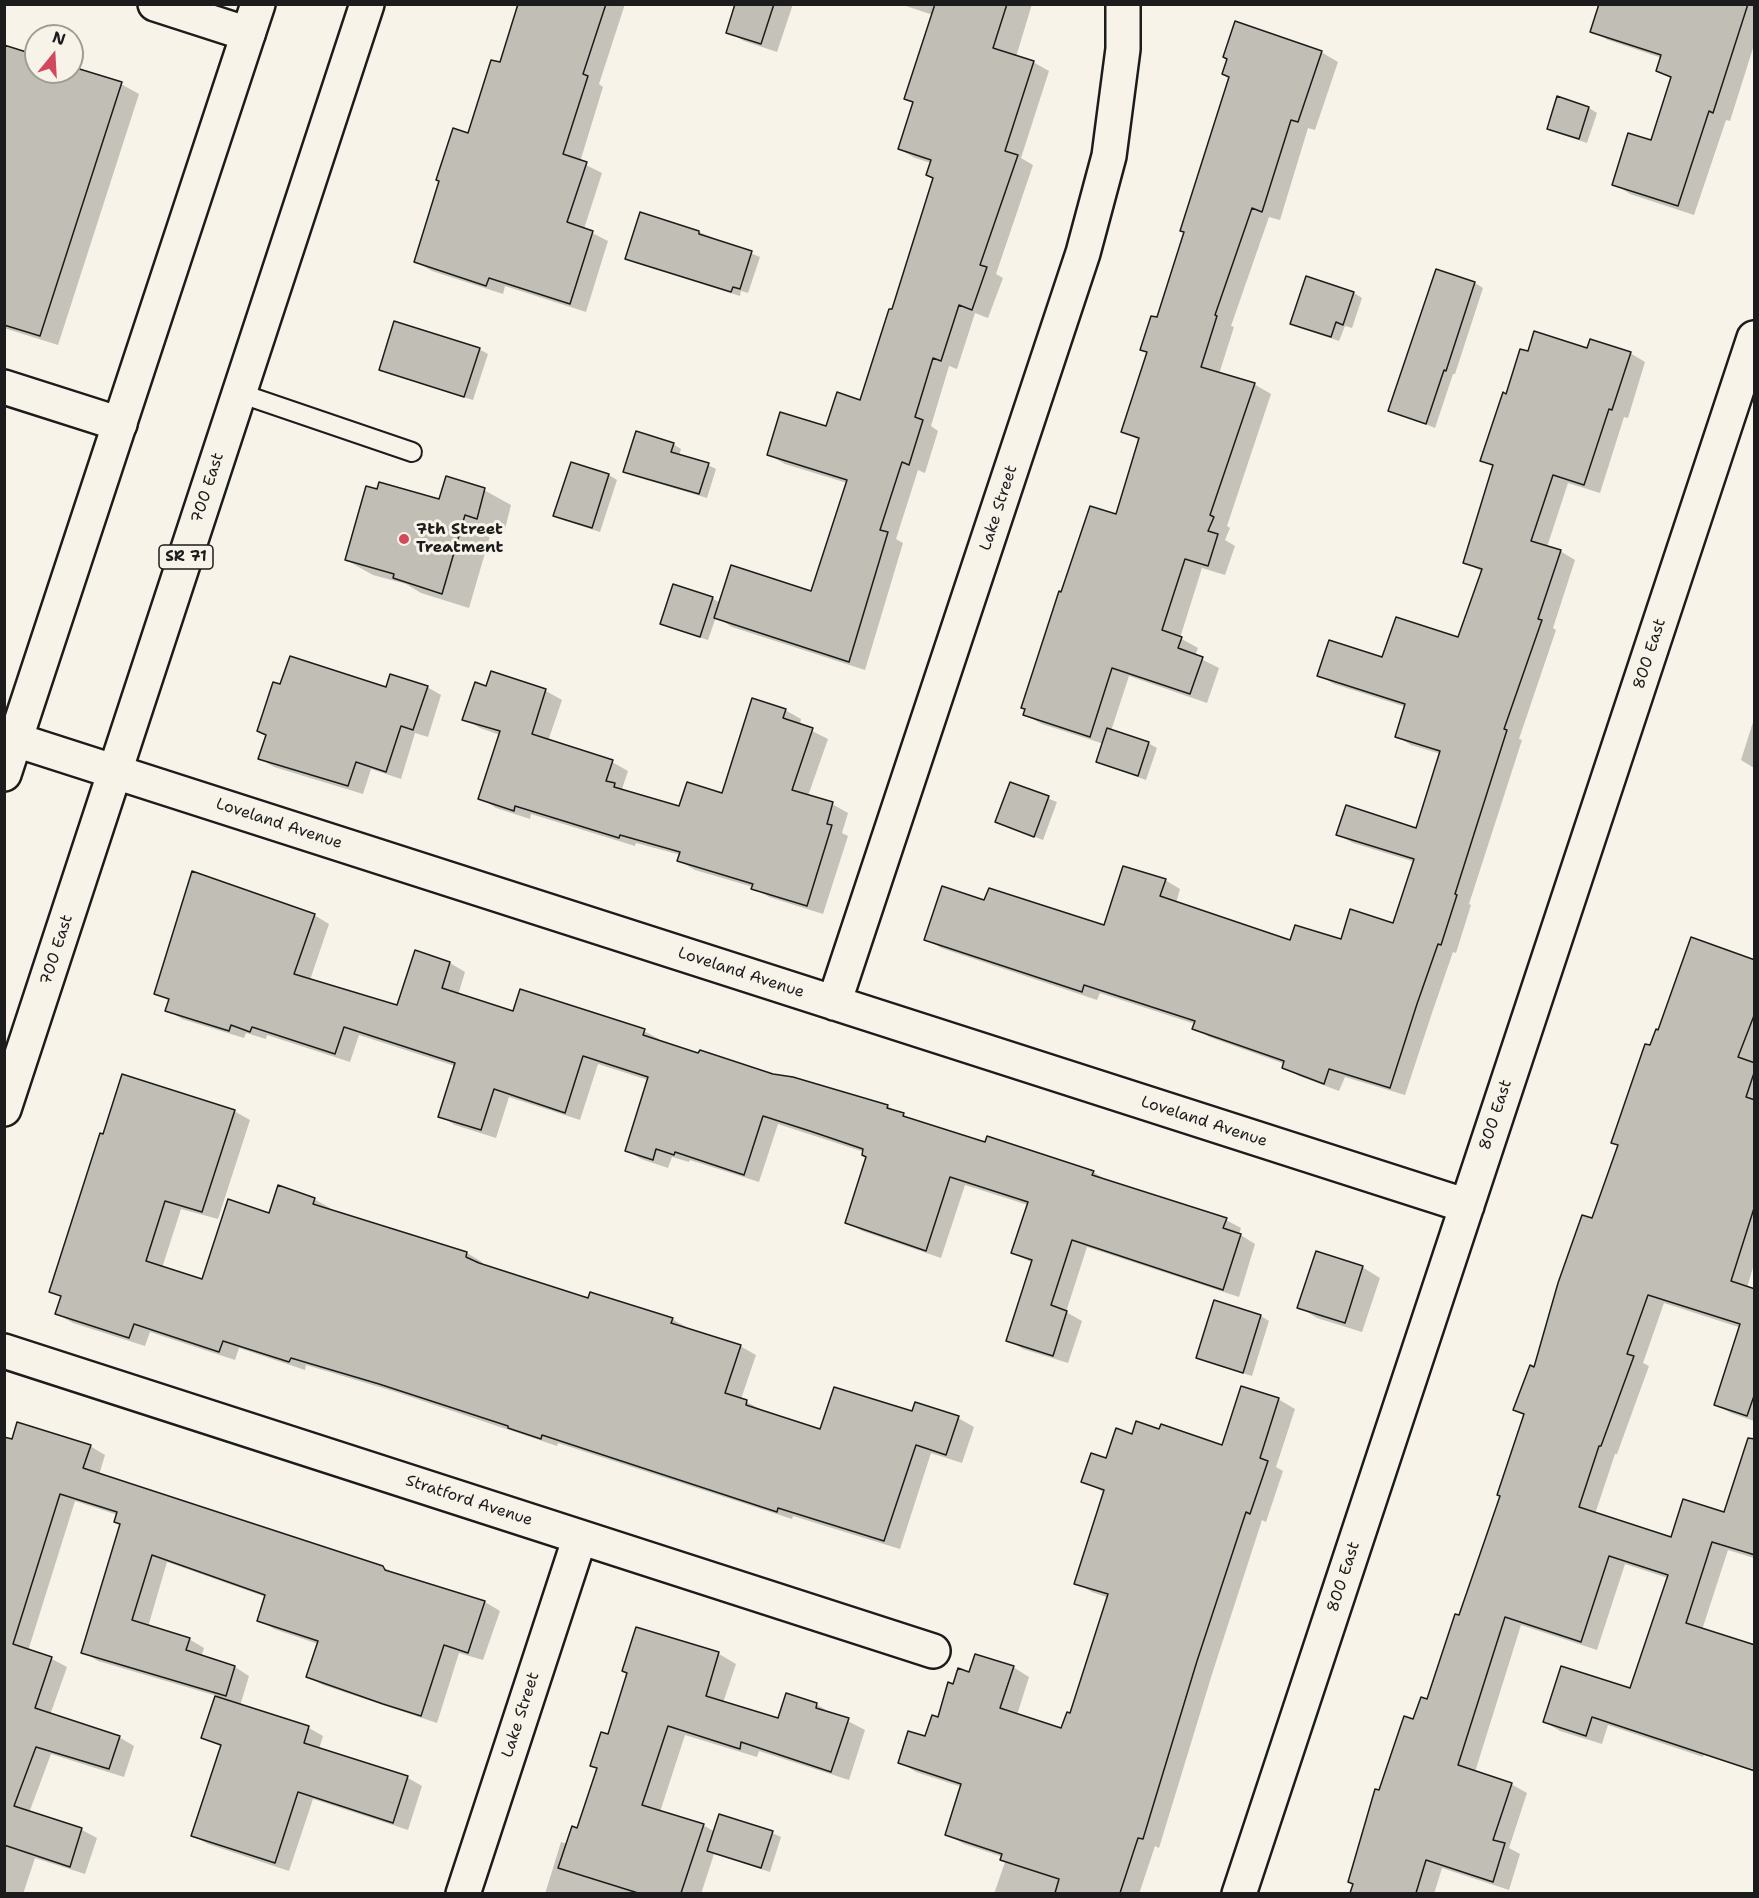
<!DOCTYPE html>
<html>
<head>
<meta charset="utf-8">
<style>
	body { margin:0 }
	#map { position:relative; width:1759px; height:1898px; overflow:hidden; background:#f7f3e8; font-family:"Shantell Sans",sans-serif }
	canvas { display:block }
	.frame { position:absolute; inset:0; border:6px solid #1c1c1c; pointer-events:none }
	.north { position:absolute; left:24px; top:24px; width:60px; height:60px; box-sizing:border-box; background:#f7f3e8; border:2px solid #9f9d96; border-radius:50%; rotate:18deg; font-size:16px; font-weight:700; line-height:24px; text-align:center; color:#1c1c1c }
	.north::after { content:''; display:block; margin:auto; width:21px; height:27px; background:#d1495b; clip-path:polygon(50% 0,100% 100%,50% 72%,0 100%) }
</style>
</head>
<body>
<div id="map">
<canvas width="1759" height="1898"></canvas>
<div class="frame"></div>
<div class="north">N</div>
</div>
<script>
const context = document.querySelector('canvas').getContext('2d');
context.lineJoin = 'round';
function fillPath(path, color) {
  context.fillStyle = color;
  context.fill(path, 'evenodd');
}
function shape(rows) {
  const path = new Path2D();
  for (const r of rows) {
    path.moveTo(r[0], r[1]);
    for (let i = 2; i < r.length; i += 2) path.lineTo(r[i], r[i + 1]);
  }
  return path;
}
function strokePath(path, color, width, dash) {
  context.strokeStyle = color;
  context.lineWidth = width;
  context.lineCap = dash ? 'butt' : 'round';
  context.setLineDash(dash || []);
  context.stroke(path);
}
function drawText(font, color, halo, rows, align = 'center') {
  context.font = font + ' "Shantell Sans",sans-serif';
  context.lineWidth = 6;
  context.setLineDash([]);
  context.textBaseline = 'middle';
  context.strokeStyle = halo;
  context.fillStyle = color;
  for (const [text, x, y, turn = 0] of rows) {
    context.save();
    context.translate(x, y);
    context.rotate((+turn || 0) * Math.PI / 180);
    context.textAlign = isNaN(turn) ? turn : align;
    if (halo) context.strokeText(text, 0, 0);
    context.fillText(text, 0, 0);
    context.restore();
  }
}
const shadow = shape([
	[518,4,625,4,599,84,603,87,580,162,602,173,584,229,608,241,586,312,505,286,503,294,432,271,416,262,501,64],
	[737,4,793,4,777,52,744,41,728,32],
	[900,4,1032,4,1016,57,1033,62,1049,71,1021,158,1033,165,996,274,1003,278,988,318,975,313,957,369,949,366,931,426,938,431,925,473,918,470,896,539,903,543,865,670,732,627,716,617,708,640,670,628,662,623,712,598,720,603,812,593,847,483,785,464,769,455,827,428,861,401,893,311,934,179,931,163,915,158,899,149,914,103,906,99,933,15],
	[1657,4,1754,4,1754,45,1730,121,1726,120,1694,215,1630,194,1614,184,1652,142,1672,79,1658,71,1662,58,1608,40,1592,31],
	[4,47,36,57,36,72,72,72,72,68,121,84,139,94,58,345,4,328],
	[1321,52,1338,62,1315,130,1308,128,1280,220,1269,217,1231,326,1234,327,1219,374,1254,384,1271,394,1227,526,1230,528,1225,540,1235,546,1225,575,1202,568,1180,638,1198,648,1195,656,1219,668,1207,703,1129,676,1111,731,1148,743,1157,748,1146,780,1107,766,1098,762,1104,744,1042,724,1025,715,1062,594,1117,516,1140,441,1122,431,1158,319],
	[1558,98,1589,108,1597,113,1587,143,1557,133,1548,128],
	[699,232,760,257,748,293,741,291,740,296,635,263,627,258],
	[1307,278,1354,293,1362,298,1352,328,1345,326,1339,341,1300,328,1292,323],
	[1475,283,1483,288,1455,374,1453,374,1435,428,1390,410],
	[479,349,488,354,473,400,389,374,380,369],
	[1588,350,1630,353,1645,362,1628,418,1624,417,1600,493,1568,483,1547,547,1560,551,1575,560,1553,628,1556,630,1519,739,1522,740,1469,904,1471,905,1456,953,1453,952,1432,1013,1405,1095,1345,1077,1339,1091,1299,1076,1284,1067,1285,1064,1209,1037,1194,1028,1195,1024,1100,993,1097,1000,941,948,926,939,985,902,1105,927,1165,880,1180,889,1176,903,1291,942,1342,941,1394,925,1415,862,1353,843,1338,835,1417,830,1441,754,1411,745,1396,736,1406,707,1334,684,1319,675,1459,639,1483,572,1464,562,1494,467,1482,460,1507,395,1529,353],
	[673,444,681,449,679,456,708,465,716,469,707,498,633,476,625,471],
	[572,463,609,475,617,480,600,532,563,520,555,515],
	[484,490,511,505,504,533,492,529,469,608,421,593,406,584,373,575,346,560,378,491,440,501],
	[492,673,546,691,562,700,548,741,612,762,628,771,622,789,630,794,680,808,723,795,785,710,801,719,800,725,828,739,808,796,832,804,848,813,842,833,848,836,823,914,769,897,753,887,695,870,679,861,681,855,636,843,635,846,531,814,530,819,496,808,480,798,500,735,480,728,464,719,487,687],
	[427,687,441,695,428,737,415,733,401,779,371,769,363,794,274,767,260,759,267,736,259,731,387,689],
	[1754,719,1754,768,1741,760],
	[1011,784,1057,802,1043,840,997,822],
	[314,915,329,924,310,980,398,1007,416,952,450,963,465,972,458,995,514,1013,644,1031,659,1039,659,1042,887,1106,916,1122,986,1144,1093,1172,1110,1182,1226,1220,1241,1228,1239,1234,1255,1244,1239,1297,1087,1247,1066,1312,1082,1321,1068,1363,1023,1349,1008,1340,1033,1263,1013,1253,1028,1205,965,1185,941,1258,862,1231,847,1222,868,1157,864,1152,778,1124,759,1182,690,1160,689,1162,672,1157,668,1168,641,1159,626,1150,648,1080,598,1064,580,1120,509,1097,496,1138,455,1125,440,1116,455,1066,359,1035,350,1062,267,1035,266,1039,246,1033,244,1038,182,1019,167,1010,170,1001,156,993],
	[1754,961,1754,1264,1747,1288,1754,1332,1664,1303,1643,1363,1649,1366,1617,1454,1615,1454,1595,1514,1672,1539,1725,1514,1754,1460,1754,1558,1728,1550,1702,1630,1727,1683,1703,1757,1608,1725,1602,1744,1560,1731,1545,1722,1631,1690,1668,1578,1625,1564,1597,1650,1521,1625,1475,1772,1511,1784,1527,1793,1509,1848,1520,1854,1509,1890,1442,1868,1434,1894,1352,1894,1380,1792,1414,1721,1428,1701,1460,1617,1501,1496,1525,1416,1515,1410,1535,1369,1593,1220,1619,1146,1613,1142,1651,1047],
	[234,1111,250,1120,218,1219,181,1209,162,1268,203,1281,270,1215,314,1199,330,1208,329,1211,467,1253,482,1262,482,1265,589,1300,672,1319,688,1328,740,1346,756,1355,741,1399,762,1410,762,1412,821,1431,913,1413,958,1418,974,1427,962,1463,931,1453,900,1549,793,1516,792,1519,558,1443,557,1446,396,1392,306,1365,305,1370,239,1348,235,1360,150,1332,145,1346,73,1323,57,1314,62,1298,51,1291],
	[1362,1267,1380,1278,1362,1332,1317,1318,1299,1307],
	[1215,1302,1261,1316,1269,1321,1252,1376,1206,1362,1198,1357],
	[1754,1352,1754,1421,1731,1413,1716,1405],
	[1278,1399,1295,1409,1276,1467,1283,1471,1266,1522,1262,1520,1213,1671,1159,1848,1155,1846,1139,1894,994,1894,1005,1862,1002,1860,1003,1857,964,1844,947,1835,962,1787,916,1772,900,1762,926,1738,939,1719,954,1686,970,1674,1013,1667,1029,1677,1017,1715,1062,1730,1071,1715,1109,1598,1092,1592,1076,1583,1105,1493,1083,1481,1133,1435,1223,1447],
	[4,1438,13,1441,90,1446,105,1455,99,1475,383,1567,396,1575,485,1602,500,1611,483,1660,459,1653,437,1723,323,1685,308,1677,318,1644,274,1629,259,1620,266,1597,167,1562,148,1627,189,1639,204,1648,201,1657,235,1667,249,1676,240,1706,309,1728,323,1736,319,1749,408,1778,422,1786,408,1830,313,1799,289,1871,208,1844,193,1836,222,1747,203,1738,217,1696,98,1661,83,1652,121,1525,118,1515,75,1501,28,1651,52,1659,67,1667,50,1715,119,1737,134,1746,124,1777,51,1754,29,1813,82,1830,97,1838,85,1874,35,1858,23,1894,4,1894],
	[637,1629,719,1654,736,1664,723,1703,779,1720,817,1705,865,1730,849,1780,759,1751,757,1757,685,1735,660,1812,703,1825,715,1832,772,1833,781,1837,770,1872,714,1854,701,1894,545,1894,561,1842,568,1844,578,1830,598,1769,592,1766,609,1736,629,1673]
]);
const building = shape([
	[518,4,606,4,583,74,588,76,563,154,587,162,567,222,593,231,570,304,489,278,486,286,414,262,439,181,436,180,453,128,468,133,491,60,500,62,518,4],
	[735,4,774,4,761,44,726,33,735,4],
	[935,4,1007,4,993,48,1034,61,1005,151,1018,155,980,265,987,267,972,310,959,305,941,361,933,358,915,417,923,420,909,465,902,462,880,530,888,532,849,662,714,618,731,565,811,591,847,480,767,455,780,412,826,426,837,392,860,400,889,309,892,309,933,178,926,175,931,160,898,149,913,102,904,99,935,4],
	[1599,4,1748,4,1713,113,1709,111,1678,206,1612,185,1628,133,1651,140,1671,77,1656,71,1661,55,1590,32,1599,4],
	[1235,21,1322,51,1298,122,1291,120,1262,212,1252,208,1215,315,1217,316,1201,367,1255,383,1210,515,1214,517,1208,531,1218,534,1208,566,1185,559,1162,630,1182,637,1178,648,1203,657,1190,694,1112,668,1090,737,1023,715,1025,709,1021,708,1059,591,1061,592,1090,506,1116,514,1139,438,1121,432,1147,352,1140,350,1151,316,1157,317,1184,232,1180,231,1229,77,1222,74,1227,59,1223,57,1235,21],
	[4,45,36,55,36,72,72,72,73,67,122,82,40,336,4,325,4,45],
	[1557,96,1589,107,1579,139,1547,129,1557,96],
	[640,212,699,231,699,234,752,251,740,289,733,287,731,292,625,259,640,212],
	[1436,269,1475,282,1446,371,1444,370,1426,424,1388,411,1436,269],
	[1306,276,1354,292,1343,325,1336,322,1331,337,1290,324,1306,276],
	[394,321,480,348,464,397,379,370,394,321],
	[1534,331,1587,348,1590,339,1631,352,1612,410,1609,409,1584,485,1553,475,1531,541,1561,550,1538,619,1542,620,1504,729,1507,730,1455,894,1457,895,1441,945,1438,944,1417,1004,1390,1088,1329,1069,1324,1084,1282,1068,1284,1061,1192,1029,1195,1021,1084,985,1082,992,924,940,942,886,984,900,989,888,1104,925,1123,866,1166,879,1160,896,1290,940,1295,925,1341,939,1350,909,1393,923,1414,859,1336,835,1346,805,1416,828,1440,751,1395,737,1405,704,1317,676,1329,640,1382,657,1396,617,1458,637,1482,569,1463,563,1493,465,1480,461,1503,392,1506,394,1520,349,1528,351,1534,331],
	[636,431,674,443,671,452,709,463,699,494,623,472,636,431],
	[571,462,609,474,592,528,553,516,571,462],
	[446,476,485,488,477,519,465,515,442,594,393,578,394,574,345,560,366,486,377,489,379,482,439,499,446,476],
	[673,584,713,597,700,637,660,624,673,584],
	[290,656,386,687,390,674,428,686,413,730,401,726,386,772,356,762,348,786,258,759,266,735,257,731,273,682,280,684,290,656],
	[491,671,546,689,532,734,613,760,606,781,615,783,614,787,679,806,687,782,722,793,752,698,786,709,783,718,813,728,792,790,833,802,827,824,832,825,807,906,751,889,753,884,677,861,680,852,620,835,619,838,515,806,514,811,478,799,500,731,462,720,475,682,486,686,491,671],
	[1107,728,1149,742,1138,776,1096,762,1107,728],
	[1010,782,1049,796,1034,837,995,822,1010,782],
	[192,871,315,914,294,974,397,1005,415,950,450,962,442,988,513,1011,520,989,645,1029,643,1035,698,1053,700,1050,773,1074,793,1077,888,1105,887,1108,904,1113,903,1116,985,1142,987,1136,1094,1171,1092,1175,1227,1218,1223,1228,1241,1234,1223,1290,1072,1240,1051,1305,1067,1311,1053,1356,1006,1341,1032,1260,1011,1253,1028,1202,950,1177,926,1251,845,1223,866,1157,862,1155,863,1149,810,1131,763,1116,744,1175,675,1152,674,1155,656,1149,653,1160,625,1151,648,1077,583,1056,565,1113,494,1089,481,1130,438,1117,455,1063,344,1027,335,1054,252,1027,250,1032,231,1025,229,1031,165,1011,169,999,154,994,192,871],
	[1691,937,1755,960,1755,1013,1738,1057,1755,1063,1755,1070,1746,1097,1755,1100,1755,1205,1731,1281,1755,1289,1755,1393,1747,1416,1714,1405,1740,1324,1648,1295,1627,1354,1634,1356,1601,1446,1599,1446,1579,1507,1671,1537,1683,1499,1724,1512,1748,1438,1755,1439,1755,1555,1712,1542,1686,1623,1755,1645,1755,1771,1592,1717,1586,1736,1543,1722,1561,1666,1630,1688,1668,1575,1609,1556,1581,1642,1505,1617,1458,1765,1512,1783,1493,1840,1505,1843,1493,1882,1426,1860,1416,1893,1350,1893,1353,1884,1348,1882,1375,1789,1379,1790,1404,1716,1413,1719,1421,1697,1427,1699,1455,1614,1459,1615,1500,1496,1497,1495,1524,1414,1513,1410,1530,1365,1534,1367,1558,1283,1582,1215,1592,1218,1618,1145,1611,1143,1645,1044,1650,1045,1656,1029,1658,1030,1691,937],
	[122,1074,235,1110,202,1212,165,1201,146,1261,202,1279,228,1199,269,1213,278,1185,315,1198,313,1204,467,1252,466,1257,479,1263,588,1298,590,1292,673,1318,671,1323,741,1345,725,1393,747,1400,746,1405,820,1429,834,1387,912,1411,915,1402,959,1416,946,1455,916,1445,884,1541,778,1508,777,1512,542,1435,541,1439,508,1428,508,1426,379,1384,291,1358,289,1362,223,1341,219,1352,134,1324,129,1338,55,1314,61,1296,49,1292,100,1133,103,1134,122,1074],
	[1316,1251,1363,1266,1345,1323,1297,1308,1316,1251],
	[1214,1300,1261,1315,1243,1373,1196,1358,1214,1300],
	[1241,1386,1279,1398,1260,1458,1268,1461,1250,1514,1246,1512,1197,1661,1143,1839,1138,1838,1120,1893,1055,1893,1059,1879,1000,1860,1002,1854,945,1835,961,1784,898,1763,908,1731,925,1736,932,1715,938,1717,948,1682,953,1684,958,1668,969,1672,975,1654,1014,1666,1000,1708,1061,1728,1067,1712,1070,1713,1108,1594,1074,1584,1104,1490,1081,1482,1091,1453,1106,1458,1116,1428,1132,1434,1136,1421,1159,1429,1161,1424,1222,1445,1241,1386],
	[17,1422,91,1445,83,1468,383,1566,385,1570,485,1601,468,1653,444,1645,421,1716,383,1704,306,1677,318,1641,257,1621,265,1595,152,1555,132,1620,190,1638,186,1650,235,1666,226,1696,81,1653,120,1524,114,1522,117,1512,60,1494,13,1644,52,1657,35,1708,120,1736,109,1769,36,1747,14,1806,82,1828,70,1867,4,1845,4,1437,12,1439,17,1422],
	[636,1627,719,1652,706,1696,778,1718,786,1693,817,1703,816,1708,849,1718,831,1772,741,1742,740,1749,668,1726,642,1805,704,1824,681,1893,638,1893,558,1868,572,1826,577,1828,597,1768,590,1766,601,1732,608,1734,627,1673,622,1671,636,1627],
	[215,1696,309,1726,304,1743,408,1776,393,1823,298,1792,275,1863,191,1836,221,1745,201,1738,215,1696],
	[719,1814,773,1831,761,1868,707,1851,719,1814]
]);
const service = shape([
	[239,393,412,452]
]);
const minor = shape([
	[155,4,248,34],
	[4,387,120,424],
	[16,740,1467,1206],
	[834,1003,1083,253,1109,156,1123,49,1123,4],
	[4,1351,933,1651],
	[463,1894,580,1537],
	[1239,1894,1754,338]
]);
const primary = shape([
	[4,774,258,4],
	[4,1109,367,4]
]);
const markers = [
	[404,539,6,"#d1495b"]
];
const shields = [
	[186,557,54]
];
const shieldNames = [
	["SR 71",186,557]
];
const streetNames = [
	["700 East",208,488,-72],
	["Lake Street",999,508,-72],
	["800 East",1650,654,-72],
	["Loveland Avenue",279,824,18],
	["700 East",57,950,-72],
	["Loveland Avenue",741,973,18],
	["800 East",1496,1115,-72],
	["Loveland Avenue",1204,1122,18],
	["Stratford Avenue",469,1501,18],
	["800 East",1344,1577,-72],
	["Lake Street",521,1715,-72]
];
const poiNames = [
	["7th Street",416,530],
	["Treatment",416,548]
];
fillPath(shadow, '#0003');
fillPath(building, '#c0beb5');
strokePath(building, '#1c1c1c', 1.5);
strokePath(service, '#1c1c1c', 22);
strokePath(minor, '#1c1c1c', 38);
strokePath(primary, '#1c1c1c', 38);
strokePath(service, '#f7f3e8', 18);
strokePath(minor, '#f7f3e8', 33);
strokePath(primary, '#f7f3e8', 33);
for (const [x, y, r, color] of markers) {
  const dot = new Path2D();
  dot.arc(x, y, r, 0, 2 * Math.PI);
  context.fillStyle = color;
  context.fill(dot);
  strokePath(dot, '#f7f3e8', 2);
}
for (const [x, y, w] of shields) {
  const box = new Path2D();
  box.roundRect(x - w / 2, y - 12, w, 24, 4.5);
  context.fillStyle = '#f7f3e8';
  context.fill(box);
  strokePath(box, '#1c1c1c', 1.5);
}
drawText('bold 15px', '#1c1c1c', null, shieldNames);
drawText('16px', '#1c1c1c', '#f7f3e8', streetNames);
drawText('bold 16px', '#1c1c1c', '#f7f3e8', poiNames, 'left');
</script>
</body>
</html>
